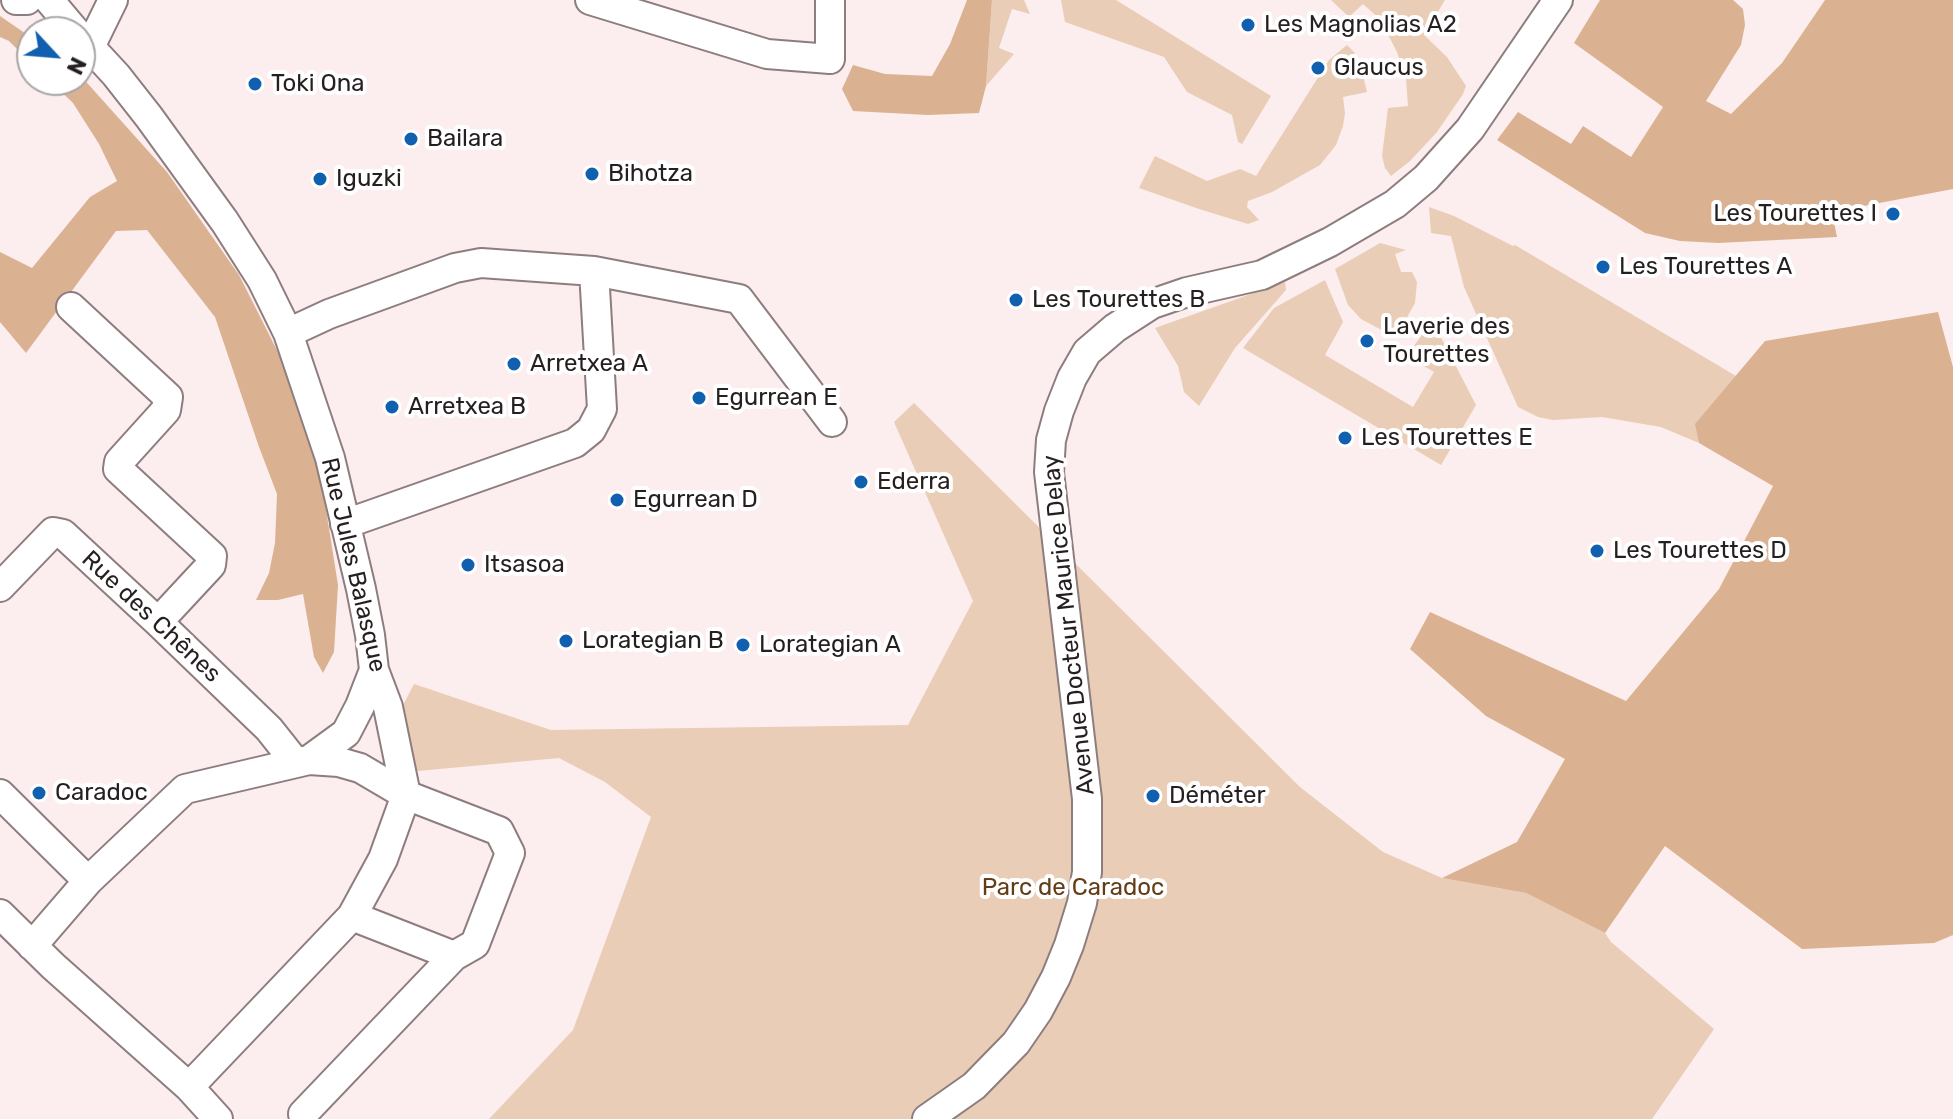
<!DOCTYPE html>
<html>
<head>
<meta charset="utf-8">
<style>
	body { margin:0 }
	#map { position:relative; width:1953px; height:1119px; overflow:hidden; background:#fcedee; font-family:Rubik,sans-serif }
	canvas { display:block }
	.north { position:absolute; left:16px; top:16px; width:80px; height:80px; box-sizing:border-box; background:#fff; border:2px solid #a8a5a6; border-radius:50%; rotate:116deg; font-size:22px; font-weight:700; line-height:32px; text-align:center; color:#261f20 }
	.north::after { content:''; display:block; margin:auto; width:28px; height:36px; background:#1060af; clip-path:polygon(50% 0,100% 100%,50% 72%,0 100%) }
</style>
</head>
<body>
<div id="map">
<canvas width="1953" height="1119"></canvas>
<div class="north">N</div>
</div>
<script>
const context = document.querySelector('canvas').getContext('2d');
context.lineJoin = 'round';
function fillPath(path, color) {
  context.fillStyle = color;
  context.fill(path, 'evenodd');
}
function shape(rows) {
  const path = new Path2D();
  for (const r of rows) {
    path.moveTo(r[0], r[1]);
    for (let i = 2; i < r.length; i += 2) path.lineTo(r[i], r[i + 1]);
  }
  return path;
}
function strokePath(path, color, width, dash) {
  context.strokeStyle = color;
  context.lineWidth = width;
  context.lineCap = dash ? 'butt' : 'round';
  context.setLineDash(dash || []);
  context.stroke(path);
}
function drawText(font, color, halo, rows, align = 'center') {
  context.font = font + ' Rubik,sans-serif';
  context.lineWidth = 8;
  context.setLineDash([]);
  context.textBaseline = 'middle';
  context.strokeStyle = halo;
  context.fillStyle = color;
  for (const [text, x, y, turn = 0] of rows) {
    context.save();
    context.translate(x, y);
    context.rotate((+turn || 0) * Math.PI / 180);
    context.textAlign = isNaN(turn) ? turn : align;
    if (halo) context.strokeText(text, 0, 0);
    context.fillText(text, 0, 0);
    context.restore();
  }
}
const green = shape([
	[992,0,1024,0,1030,14,1012,9,999,48,1014,54,986,86],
	[1061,0,1116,0,1271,96,1242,144,1238,142,1232,115,1187,92,1164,57,1065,22],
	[1331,0,1445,0,1424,35,1447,57,1466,86,1463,94,1437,132,1410,161,1391,176,1385,168,1382,156,1388,108,1408,106,1406,79,1397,52,1380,19,1363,4,1349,17],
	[1347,45,1354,52,1361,67,1367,92,1343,97,1345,113,1343,126,1336,145,1320,165,1272,192,1248,201,1247,207,1259,220,1248,224,1199,209,1139,188,1155,156,1207,181,1240,169,1256,176,1329,60],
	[1429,207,1454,216,1513,246,1515,245,1736,376,1696,424,1699,443,1661,427,1602,417,1553,420,1538,417,1518,407,1464,287,1451,236,1431,233],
	[1380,243,1406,250,1395,254,1401,272,1412,272,1417,282,1415,303,1405,321,1391,335,1361,319,1348,305,1335,269],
	[1325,280,1343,322,1325,355,1413,407,1434,372,1407,356,1432,320,1476,405,1441,465,1243,348,1274,308],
	[1285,282,1286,290,1235,348,1199,406,1184,392,1178,366,1155,328],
	[914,403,1300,787,1383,852,1442,878,1526,893,1605,933,1611,942,1714,1029,1652,1119,489,1119,573,1030,651,817,605,782,559,758,418,771,413,766,399,713,414,684,551,730,908,725,973,601,894,422]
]);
const forest = shape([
	[967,0,992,0,986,86,979,113,928,115,853,111,842,89,853,65,885,74,932,76,950,44],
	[1600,0,1733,0,1743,9,1745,25,1741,45,1706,101,1731,114,1782,63,1825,0,1953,0,1953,189,1832,212,1837,237,1718,243,1680,241,1645,233,1497,140,1518,112,1571,144,1583,126,1631,157,1663,107,1574,43],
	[0,16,32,38,32,64,9,41,0,37],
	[80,75,167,172,239,275,287,370,318,459,338,585,334,652,323,673,314,657,303,594,278,600,256,600,269,573,275,543,277,494,259,447,215,317,147,230,116,231,26,353,0,322,0,252,32,268,90,197,117,181,99,144,73,103,49,80,80,80],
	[1938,312,1953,367,1953,935,1934,943,1802,949,1665,846,1605,933,1526,893,1442,878,1517,842,1565,759,1486,716,1410,649,1430,612,1626,701,1719,589,1773,486,1699,443,1695,424,1765,341]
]);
const minor = shape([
	[16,0,27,0],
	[49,0,76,32],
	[590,0,767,54,830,59,830,0],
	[80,36,116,75,149,117,225,222,262,280,288,333,330,458,361,589,370,635,374,670,388,707,406,795,383,859,352,916,189,1087],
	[90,47,113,0],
	[71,307,168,397,166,410,119,462,118,469,212,556,211,565,158,622],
	[288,333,329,314,455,268,481,263,594,271,739,299,832,422],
	[345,524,575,443,591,430,602,409,594,271],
	[0,587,53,532,63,534,158,622,269,729,296,763],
	[309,760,346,733,360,706,374,670],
	[0,794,88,881],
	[0,914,53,966,189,1087,218,1119],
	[32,946,88,881,185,789,309,760,339,762,360,768,406,795,499,831,510,853,475,944,454,956,352,916],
	[303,1114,454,956],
	[927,1119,974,1086,1016,1043,1038,1011,1056,977,1069,945,1082,903,1087,872,1087,799,1049,472,1051,440,1059,411,1072,378,1087,352,1115,328,1152,304,1187,292,1262,275,1330,242,1395,204,1426,178,1470,129,1558,0]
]);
const markers = [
	[1248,25,8,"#1060af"],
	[1318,68,8,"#1060af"],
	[255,84,8,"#1060af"],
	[411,139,8,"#1060af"],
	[592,174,8,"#1060af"],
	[320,179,8,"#1060af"],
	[1893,214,8,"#1060af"],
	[1603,267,8,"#1060af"],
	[1016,300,8,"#1060af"],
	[1367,341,8,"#1060af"],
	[514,364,8,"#1060af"],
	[699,398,8,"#1060af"],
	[392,407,8,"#1060af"],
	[1345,438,8,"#1060af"],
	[861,482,8,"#1060af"],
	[617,500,8,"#1060af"],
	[1597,551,8,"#1060af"],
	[468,565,8,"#1060af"],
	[566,641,8,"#1060af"],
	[743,645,8,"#1060af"],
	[39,793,8,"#1060af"],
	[1153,796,8,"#1060af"]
];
const poiNames = [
	["Les Magnolias A2",1264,25],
	["Glaucus",1334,68],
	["Toki Ona",271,84],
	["Bailara",427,139],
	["Bihotza",608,174],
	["Iguzki",336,179],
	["Les Tourettes I",1877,214,"right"],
	["Les Tourettes A",1619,267],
	["Les Tourettes B",1032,300],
	["Laverie des",1383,327],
	["Tourettes",1383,355],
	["Arretxea A",530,364],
	["Egurrean E",715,398],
	["Arretxea B",408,407],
	["Les Tourettes E",1361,438],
	["Ederra",877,482],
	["Egurrean D",633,500],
	["Les Tourettes D",1613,551],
	["Itsasoa",484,565],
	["Lorategian B",582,641],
	["Lorategian A",759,645],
	["Caradoc",55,793],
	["Déméter",1169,796]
];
const streetNames = [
	["Rue Jules Balasque",353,565,77],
	["Rue des Chênes",151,617,43],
	["Avenue Docteur Maurice Delay",1069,625,-96]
];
const parkNames = [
	["Parc de Caradoc",1073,888]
];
fillPath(green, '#e9cdb6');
fillPath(forest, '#dbb291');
strokePath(minor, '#8e7d7e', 32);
strokePath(minor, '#fff', 28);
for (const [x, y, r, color] of markers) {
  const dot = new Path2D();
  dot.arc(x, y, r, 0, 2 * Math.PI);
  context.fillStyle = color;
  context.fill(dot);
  strokePath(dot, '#fff', 3);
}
drawText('24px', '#261f20', '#fff', poiNames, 'left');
drawText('24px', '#261f20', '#fff', streetNames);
drawText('24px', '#643c16', '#fff', parkNames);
</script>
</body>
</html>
